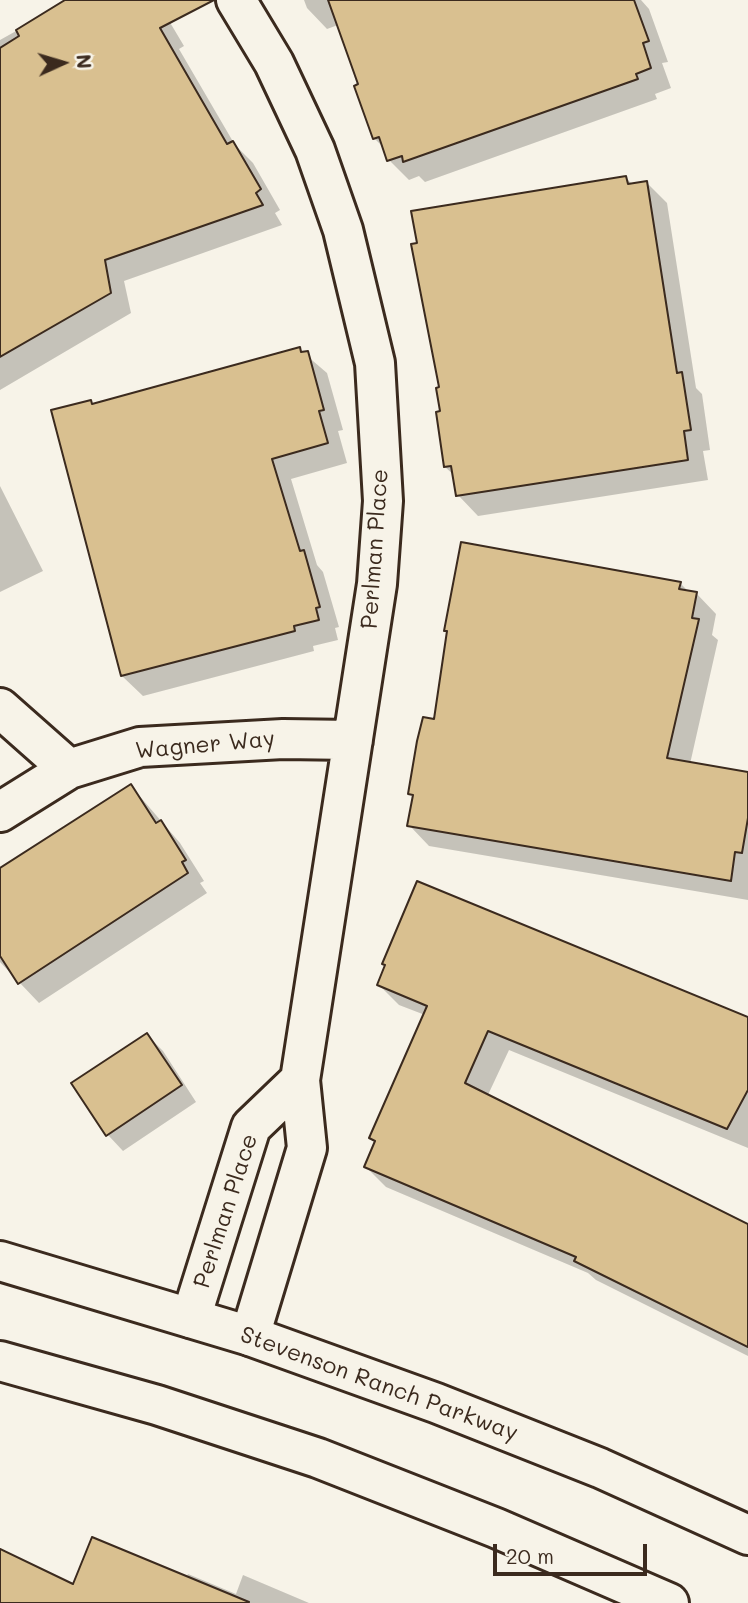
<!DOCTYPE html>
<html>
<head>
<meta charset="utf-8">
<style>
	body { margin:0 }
	#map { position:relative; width:748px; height:1603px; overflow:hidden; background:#f7f3e8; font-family:Mali,sans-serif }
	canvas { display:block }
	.north { position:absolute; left:28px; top:28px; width:70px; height:70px; -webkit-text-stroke:5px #f7f3e8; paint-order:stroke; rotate:86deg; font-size:19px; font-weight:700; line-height:28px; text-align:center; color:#3b2a1e }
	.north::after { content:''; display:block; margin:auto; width:24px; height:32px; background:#3b2a1e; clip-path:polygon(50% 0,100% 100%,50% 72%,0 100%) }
	.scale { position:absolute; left:493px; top:1544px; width:154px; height:32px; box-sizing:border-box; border:4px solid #3b2a1e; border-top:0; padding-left:9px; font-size:21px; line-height:24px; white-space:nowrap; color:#3b2a1e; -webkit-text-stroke:5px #f7f3e8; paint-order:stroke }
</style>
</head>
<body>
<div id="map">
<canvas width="748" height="1603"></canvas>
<div class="north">N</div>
<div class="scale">20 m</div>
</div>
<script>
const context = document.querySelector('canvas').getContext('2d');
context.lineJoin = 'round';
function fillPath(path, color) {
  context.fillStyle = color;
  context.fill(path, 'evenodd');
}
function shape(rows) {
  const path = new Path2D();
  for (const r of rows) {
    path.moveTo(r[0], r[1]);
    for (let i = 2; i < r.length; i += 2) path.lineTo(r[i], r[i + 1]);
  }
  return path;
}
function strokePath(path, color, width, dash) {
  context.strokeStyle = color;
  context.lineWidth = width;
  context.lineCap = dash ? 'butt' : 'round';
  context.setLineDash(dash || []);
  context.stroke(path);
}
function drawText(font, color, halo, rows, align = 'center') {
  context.font = font + ' Mali,sans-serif';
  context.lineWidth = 5;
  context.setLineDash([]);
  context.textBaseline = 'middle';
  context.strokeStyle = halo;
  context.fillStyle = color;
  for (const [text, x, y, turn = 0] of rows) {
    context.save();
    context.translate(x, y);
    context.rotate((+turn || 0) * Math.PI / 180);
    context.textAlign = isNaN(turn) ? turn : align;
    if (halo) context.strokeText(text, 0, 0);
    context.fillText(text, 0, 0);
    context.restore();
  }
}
const shadow = shape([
	[93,0,155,0,159,4,184,46,179,49,235,145,253,163,280,210,275,213,282,225,124,281,131,313,0,390,0,40,34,21],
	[304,0,641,0,649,9,668,62,662,63,671,88,655,94,657,99,425,182,419,176,409,180,389,160,384,148,374,138,338,25,327,29,307,8],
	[626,178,633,185,647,183,667,203,696,388,702,394,710,450,703,451,708,480,478,516,458,495,455,476,445,467,442,413],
	[299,349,327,373,343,430,338,431,347,463,291,479,317,565,323,572,339,627,335,628,338,640,313,646,314,651,143,696,122,676,90,402,94,405],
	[0,486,43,571,0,592],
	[680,583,689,592,696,593,716,614,712,635,718,640,690,764,748,774,748,900,429,846,409,825,414,797,410,793,435,721,449,633,446,630],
	[131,786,180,843,204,881,200,883,207,893,39,1003,0,962,0,870],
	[379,985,748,1019,748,1148,509,1050,487,1097,748,1226,748,1356,596,1280,588,1273,386,1187,366,1167,376,1143,371,1138,425,1015,399,1005],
	[147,1035,163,1051,196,1102,123,1151,108,1135,73,1083],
	[0,1550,74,1586,186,1578,188,1574,236,1594,243,1575,309,1603,0,1603]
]);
const building = shape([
	[65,0,214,0,160,28,227,144,233,141,261,189,256,193,263,205,105,260,111,293,0,357,0,48,19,36,16,30,65,0],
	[328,0,634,0,649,41,643,43,651,68,636,74,638,79,403,162,402,156,387,161,379,137,373,139,354,86,358,84,328,0],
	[626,176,628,184,647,181,677,373,682,372,691,430,684,431,688,460,456,496,451,466,444,467,436,412,440,411,436,388,439,387,411,244,417,243,411,211,626,176],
	[300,347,301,352,308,351,324,410,319,411,328,443,272,459,300,551,304,550,320,607,316,608,319,620,294,626,295,631,121,676,51,410,91,400,92,404,300,347],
	[461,542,681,582,679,589,697,592,692,618,699,619,667,758,748,772,748,818,742,853,735,852,731,881,407,826,413,795,408,794,417,741,423,717,434,719,447,631,444,631,461,542],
	[131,784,156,823,161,820,186,860,182,862,188,873,18,984,0,956,0,868,131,784],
	[417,881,748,1017,748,1090,727,1129,488,1031,465,1083,748,1224,748,1347,574,1261,576,1257,364,1167,375,1141,369,1138,427,1006,377,985,385,965,382,964,417,881],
	[147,1033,182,1085,106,1136,71,1083,147,1033],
	[92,1537,249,1602,248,1603,0,1603,0,1549,73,1584,92,1537]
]);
const street = shape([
	[236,0,274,63,315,150,343,230,375,363,383,501,377,584,300,1080,307,1148,250,1336],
	[0,708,69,769,140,747,283,739,353,740],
	[0,812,69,769],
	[191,1318,251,1127,300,1080]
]);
const secondary = shape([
	[0,1261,250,1336,436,1403,600,1468,748,1535],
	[0,1361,157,1405,318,1458,496,1528,669,1603]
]);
const streetNames = [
	["Perlman Place",375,549,-86],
	["Wagner Way",205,745,-5],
	["Perlman Place",226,1211,-72],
	["Stevenson Ranch Parkway",379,1384,20]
];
fillPath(shadow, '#0003');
fillPath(building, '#d9c090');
strokePath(building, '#3b2a1e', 2);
strokePath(street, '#3b2a1e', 44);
strokePath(secondary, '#3b2a1e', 44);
strokePath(street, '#f7f3e8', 38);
strokePath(secondary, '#f7f3e8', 38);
drawText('23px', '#3b2a1e', '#f7f3e8', streetNames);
</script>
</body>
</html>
